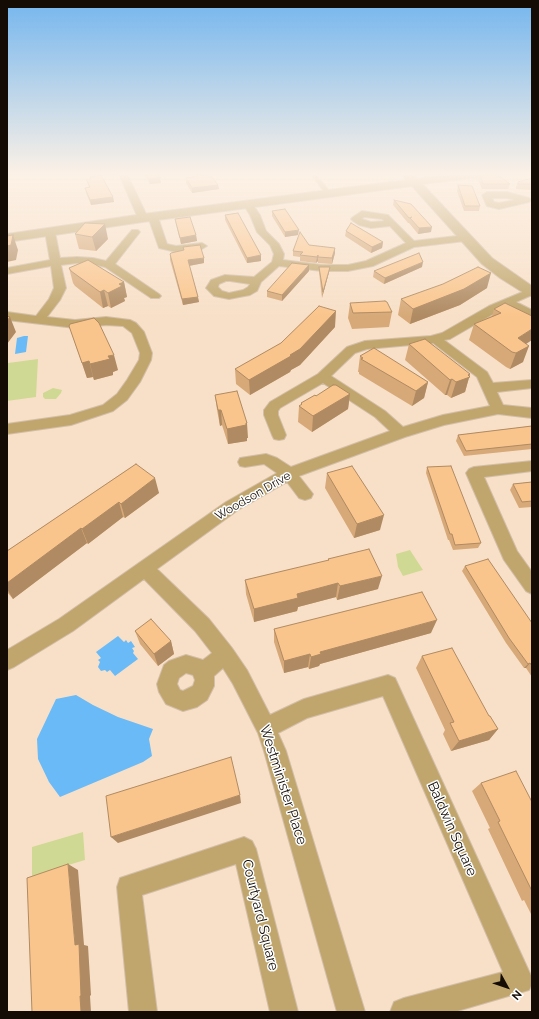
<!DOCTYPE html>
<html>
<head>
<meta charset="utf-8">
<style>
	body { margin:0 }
	#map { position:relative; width:539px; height:1019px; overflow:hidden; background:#f8e0c8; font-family:Raleway,sans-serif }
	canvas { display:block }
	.frame { position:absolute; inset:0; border:8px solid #130b04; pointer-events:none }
	.north { position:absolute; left:487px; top:967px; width:40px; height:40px; -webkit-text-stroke:3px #fff; paint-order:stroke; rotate:130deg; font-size:11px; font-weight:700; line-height:16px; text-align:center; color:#130b04 }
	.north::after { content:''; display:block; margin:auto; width:14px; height:18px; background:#130b04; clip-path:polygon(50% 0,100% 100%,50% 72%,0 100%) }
</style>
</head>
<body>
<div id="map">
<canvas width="539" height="1019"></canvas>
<div class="frame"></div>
<div class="north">N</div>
</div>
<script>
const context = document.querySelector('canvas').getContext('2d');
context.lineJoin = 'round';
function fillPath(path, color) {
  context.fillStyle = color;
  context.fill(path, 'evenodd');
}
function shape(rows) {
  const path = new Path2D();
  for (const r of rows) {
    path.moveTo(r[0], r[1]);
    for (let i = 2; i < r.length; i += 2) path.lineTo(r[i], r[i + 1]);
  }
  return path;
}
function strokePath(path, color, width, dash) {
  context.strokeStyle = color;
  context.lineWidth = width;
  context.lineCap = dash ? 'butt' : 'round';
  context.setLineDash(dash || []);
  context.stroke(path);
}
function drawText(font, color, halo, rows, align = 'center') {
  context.font = font + ' Raleway,sans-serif';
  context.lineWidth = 3;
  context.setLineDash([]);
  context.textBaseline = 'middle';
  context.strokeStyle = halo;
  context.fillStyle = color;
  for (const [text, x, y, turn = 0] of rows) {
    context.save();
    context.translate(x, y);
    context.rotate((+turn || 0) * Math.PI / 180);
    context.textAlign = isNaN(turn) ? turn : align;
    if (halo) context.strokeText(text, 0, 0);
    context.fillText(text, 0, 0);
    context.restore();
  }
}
const green = shape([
	[38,359,36,397,7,401,8,363],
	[53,388,62,390,61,393,56,399,45,399,43,397,43,393],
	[410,550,423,570,403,576,398,567,396,554],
	[83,832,85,860,32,876,32,847]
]);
const water = shape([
	[24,336,28,336,26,352,15,354,17,338],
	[118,636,124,642,126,640,128,643,131,641,135,647,132,648,134,651,133,653,138,659,115,676,110,670,107,672,105,670,101,671,98,667,100,662,98,660,101,658,96,652],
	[76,695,93,705,118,717,153,729,149,739,152,756,143,762,60,797,49,782,38,759,37,739,56,699]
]);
const service = shape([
	[311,174,315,174,330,192,330,194,326,194,311,174]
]);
const minor = shape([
	[119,174,127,174,148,218,146,220,143,221,138,218,119,174],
	[457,174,485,174,481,177,415,185,411,182,415,179,457,174],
	[487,192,507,192,529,198,531,200,529,202,499,209,487,206,482,195,487,192],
	[492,198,507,198,515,200,499,203,494,202,492,198],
	[248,201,251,202,260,215,266,231,279,244,284,254,283,260,322,265,348,265,366,261,406,243,390,226,371,228,359,225,353,221,351,219,353,217,362,211,388,215,414,241,465,235,470,238,465,241,414,247,373,266,348,271,322,271,279,266,261,282,257,291,250,295,229,299,214,296,206,288,211,280,225,275,254,277,272,262,274,254,270,245,257,232,250,215,243,204,248,201],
	[364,217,382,219,384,221,371,222,362,219,364,217],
	[226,281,230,281,250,284,248,287,243,290,229,293,222,291,218,287,219,284,226,281],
	[153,214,158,217,167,244,176,246,202,243,207,246,202,249,176,252,159,248,148,217,153,214],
	[50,229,55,232,60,258,77,257,93,258,106,261,132,230,138,230,140,232,115,264,159,294,161,296,159,298,151,298,105,267,93,264,77,263,61,265,66,288,60,300,47,317,75,320,106,317,130,320,136,323,144,332,152,353,151,360,140,382,127,400,113,411,71,425,7,434,7,424,70,415,103,405,117,394,127,380,139,360,140,353,132,333,123,326,106,325,75,328,7,320,7,312,36,316,49,299,54,288,51,266,7,274,7,268,50,260,45,232,50,229],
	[532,288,532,295,516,302,532,310,532,318,507,306,450,339,444,340,487,372,493,383,532,380,532,388,497,392,503,405,532,408,532,418,498,414,444,425,405,437,299,476,313,494,311,498,305,500,299,498,287,482,238,510,157,569,209,619,232,648,247,670,270,715,304,699,388,675,395,678,532,978,532,984,529,990,454,1012,390,1012,394,1002,404,998,503,972,383,696,307,718,278,733,286,751,365,1012,337,1012,264,751,258,733,233,684,223,668,214,676,214,686,207,700,197,707,183,711,166,704,159,692,157,684,164,665,169,661,186,655,203,660,212,653,195,631,144,579,73,631,14,667,7,670,7,650,59,619,226,502,277,473,264,464,245,467,240,466,238,462,240,458,266,454,277,458,291,467,390,431,375,417,323,383,280,408,278,411,278,415,286,435,284,439,279,440,274,439,272,435,264,415,264,410,270,402,318,374,347,347,365,341,431,336,442,333,489,306,532,288],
	[433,343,477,377,490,406,443,415,403,427,385,411,331,376,355,353,367,349,433,343],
	[186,673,193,675,195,680,193,686,183,691,180,690,177,684,179,678,186,673],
	[532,461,532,471,484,477,517,551,532,572,532,594,526,591,504,560,466,473,469,469,474,467,532,461],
	[244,837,252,841,256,849,298,1012,270,1012,236,864,142,895,157,1012,129,1012,117,887,120,878,244,837]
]);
const tertiary = shape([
	[402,174,413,174,492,258,532,286,532,296,527,295,500,278,482,264,412,186,143,222,7,242,7,234,143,214,406,180,402,174]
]);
const wall = shape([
	[144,174,158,174,160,178,161,183,150,184],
	[479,174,497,174,510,184,508,189,482,189,478,179],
	[90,177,113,197,114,202,91,205,86,193,85,188,89,187,86,179,91,179],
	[186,178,218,185,219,189,192,193,186,183],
	[532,178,532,190,516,189,516,187,518,182],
	[458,185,480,206,479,211,464,211,457,191],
	[394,200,431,232,418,234,409,223,408,223,393,205],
	[272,211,298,235,285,237,272,216],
	[225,215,261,261,247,263,225,220],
	[175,219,196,235,197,241,181,244,176,224],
	[346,231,383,242,382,248,371,253,345,236],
	[75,234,108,239,96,251,79,249],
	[309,245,335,253,332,264,318,263,318,261,316,263,300,261,300,257,293,256,293,251],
	[183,247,204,263,189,266,199,302,183,305,170,260,170,254,184,250],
	[319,267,330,267,329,272,322,298,319,272],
	[422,267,384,284,373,277,374,271],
	[69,268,124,282,127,297,124,298,125,301,111,308,108,306,103,308,75,286,73,283],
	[309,271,282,301,267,297,267,291],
	[487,288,460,305,410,324,398,315,401,299],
	[350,303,392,312,389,327,352,329,348,318],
	[505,303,526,344,523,362,510,369,506,367,469,340,474,324,492,316,494,309],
	[69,326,118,370,113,372,113,375,94,380,93,377,87,378],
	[335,327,300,365,291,370,290,372,250,395,236,384,235,369],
	[409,344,470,374,465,392,451,398,447,395,445,395,405,360],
	[360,356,428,382,424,398,412,406,359,374,359,372,358,372],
	[350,394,348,409,312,432,298,422,299,406,301,405,301,403,316,396],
	[215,395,248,438,247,438,247,441,228,444,222,425,220,426,217,410],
	[532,426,532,449,464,456,456,441,458,435],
	[136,464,159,493,125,518,123,517,88,544,87,543,13,599,7,592,7,551],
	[427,467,481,543,478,548,453,550,449,540,448,540,426,473],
	[327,473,380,530,354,538,325,488],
	[532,482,532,507,519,508,510,490,513,484],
	[328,559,378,589,337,600,336,597,298,607,297,611,254,622,246,594,245,580,328,561],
	[465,566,532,623,532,677,526,668,524,668,506,643,462,571],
	[274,629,431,633,320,664,319,666,309,669,308,667,284,673,274,642],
	[135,631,171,641,174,654,158,666,140,644],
	[422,656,489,716,498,729,489,740,451,751,443,734,445,730,416,668],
	[481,783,532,802,532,916,524,900,522,901,488,829,490,828,472,791]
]);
const shadedWall = shape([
	[160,178,161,183,150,184,149,179],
	[218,185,219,189,192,193,192,188],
	[113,197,114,202,91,205,90,200],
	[105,224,108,239,96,251,92,237],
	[432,227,431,232,418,234,419,228],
	[299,230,298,235,285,237,285,232],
	[13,235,18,250,16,260,7,262,7,246],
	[196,235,197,241,181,244,180,238],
	[383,242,382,248,371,253,372,247],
	[335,248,335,253,332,264,332,258],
	[261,255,261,261,247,263,247,258],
	[318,255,318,261,316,263,317,257],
	[204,258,204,263,188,266,188,260],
	[423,262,422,267,384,284,385,278],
	[309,265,309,271,282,301,282,295],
	[330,267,329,272,322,298,323,292],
	[491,273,487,288,460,305,410,324,413,309],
	[124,282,127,297,124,298,125,301,111,308,108,293,119,284],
	[104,290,108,306,103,308,100,292],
	[198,297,199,302,183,305,182,299],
	[336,311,335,327,300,365,291,370,290,372,250,395,249,380,290,355],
	[10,317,16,332,7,344,7,321],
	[532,329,532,340,514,352,518,338],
	[529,346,523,362,510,369,516,353],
	[114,355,118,370,113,372,113,375,94,380,90,364,108,356],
	[89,361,93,377,87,378,82,363],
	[470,374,465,392,451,398,456,382],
	[452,379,447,395,445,395,450,380],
	[428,382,424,398,412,406,416,391],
	[350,394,348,409,312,432,313,416],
	[218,410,221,410,222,425,220,426],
	[247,423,248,438,247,438,247,441,228,444,227,429],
	[155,478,159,493,125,518,121,504],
	[119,502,123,517,88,544,82,529],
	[384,515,380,530,354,538,357,524],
	[81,528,87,543,13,599,7,589,7,583],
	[382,576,378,589,337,600,340,586],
	[338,583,336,597,298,607,297,611,254,622,254,609,297,594],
	[437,620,431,633,320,664,319,666,309,669,311,657,320,652],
	[171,641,174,654,158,666,154,654],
	[310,654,308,667,284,673,284,661],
	[530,663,526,668,524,668,528,664],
	[498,729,489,740,451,751,459,741],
	[240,795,241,803,118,843,111,837],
	[68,864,78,870,84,945,88,946,91,995,90,996,91,1012,81,1012,75,945]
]);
const building = shape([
	[146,174,158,174,160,178,149,179,146,174],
	[210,174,218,185,192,188,186,178,210,174],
	[480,174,497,174,510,184,483,184,480,174],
	[101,175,113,197,90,200,85,188,90,187,86,179,91,179,90,177,101,175],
	[532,178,532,184,518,184,518,182,532,178],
	[458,185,472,186,480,206,465,206,458,185],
	[394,200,411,204,432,227,419,228,410,218,412,217,409,218,394,200],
	[285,209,299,230,285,232,272,211,285,209],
	[238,213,261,255,247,258,225,215,238,213],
	[190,217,196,235,180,238,175,219,190,217],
	[85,223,105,224,92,237,75,234,85,223],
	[351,223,383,242,372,247,346,231,351,223],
	[300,232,309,245,335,248,332,258,318,257,318,255,317,257,300,255,303,252,293,251,300,232],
	[13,235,11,245,7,246,7,236,13,235],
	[200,245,204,258,188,260,198,297,182,299,170,254,171,253,184,250,183,247,200,245],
	[419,253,423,262,385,278,374,271,419,253],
	[88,260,124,282,119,284,122,286,108,293,104,290,100,292,71,271,69,268,88,260],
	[292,263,309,265,282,295,267,291,292,263],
	[319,267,330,267,323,292,319,267],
	[478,267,491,273,464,289,413,309,401,299,443,284,478,267],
	[385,301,387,302,392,312,353,313,350,303,385,301],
	[505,303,532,316,532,329,518,338,529,346,516,353,512,352,474,324,501,313,494,309,505,303],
	[319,306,336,311,300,349,290,355,291,356,249,380,235,369,281,343,319,306],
	[7,316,10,317,7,321,7,316],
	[94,318,99,323,114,355,108,356,110,359,90,364,89,361,82,363,69,326,70,324,94,318],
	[425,339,470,374,468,375,470,377,456,382,452,379,450,380,409,344,425,339],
	[374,348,428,382,416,391,361,359,363,358,360,356,374,348],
	[333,385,336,385,350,394,313,416,299,406,302,404,301,403,315,395,316,396,333,385],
	[237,391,247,423,246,423,246,425,227,429,221,410,218,410,215,395,237,391],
	[532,426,532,444,466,451,458,435,532,426],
	[136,464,155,478,121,504,119,502,82,529,81,528,7,583,7,551,136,464],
	[352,466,384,515,357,524,327,473,352,466],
	[451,466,481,543,455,545,452,534,450,534,427,467,451,466],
	[532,482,532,501,522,502,513,484,532,482],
	[369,549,382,576,340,586,338,583,297,594,298,598,254,609,245,580,329,560,328,559,369,549],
	[488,559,532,623,532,666,530,663,528,664,509,638,465,566,488,559],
	[422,592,437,620,320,652,321,654,311,657,310,654,284,661,274,629,422,592],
	[151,619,171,641,154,654,135,631,151,619],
	[452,648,489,716,490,716,498,729,459,741,450,723,454,722,422,656,452,648],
	[231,757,240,795,111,837,106,796,231,757],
	[516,771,532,802,532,891,498,822,500,821,481,783,516,771],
	[68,864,75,945,79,944,81,996,80,996,81,1012,31,1012,32,1012,27,878,68,864]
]);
const streetNames = [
	["Woodson Drive",253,496,-30]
];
const nearStreetnames = [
	["Westminister Place",283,785,72],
	["Baldwin Square",452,829,66],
	["Courtyard Square",260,915,76]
];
fillPath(green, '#d0d994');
fillPath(water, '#6abaf7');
strokePath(service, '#d3bea9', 2);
strokePath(minor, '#d3bea9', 2);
strokePath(tertiary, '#d3bea9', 2);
fillPath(service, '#c0a66d');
fillPath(minor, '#c0a66d');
fillPath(tertiary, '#c0a66d');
fillPath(wall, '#d7a978');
fillPath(shadedWall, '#af8a62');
fillPath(building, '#fac58c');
strokePath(building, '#af8a62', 1);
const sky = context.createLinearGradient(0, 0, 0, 317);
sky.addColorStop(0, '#75b6ee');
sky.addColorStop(0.55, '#fcf1e6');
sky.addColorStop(1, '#fcf1e600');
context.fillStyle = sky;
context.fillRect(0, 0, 539, 317);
drawText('12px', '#130b04', '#fff', streetNames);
drawText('14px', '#130b04', '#fff', nearStreetnames);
</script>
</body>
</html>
